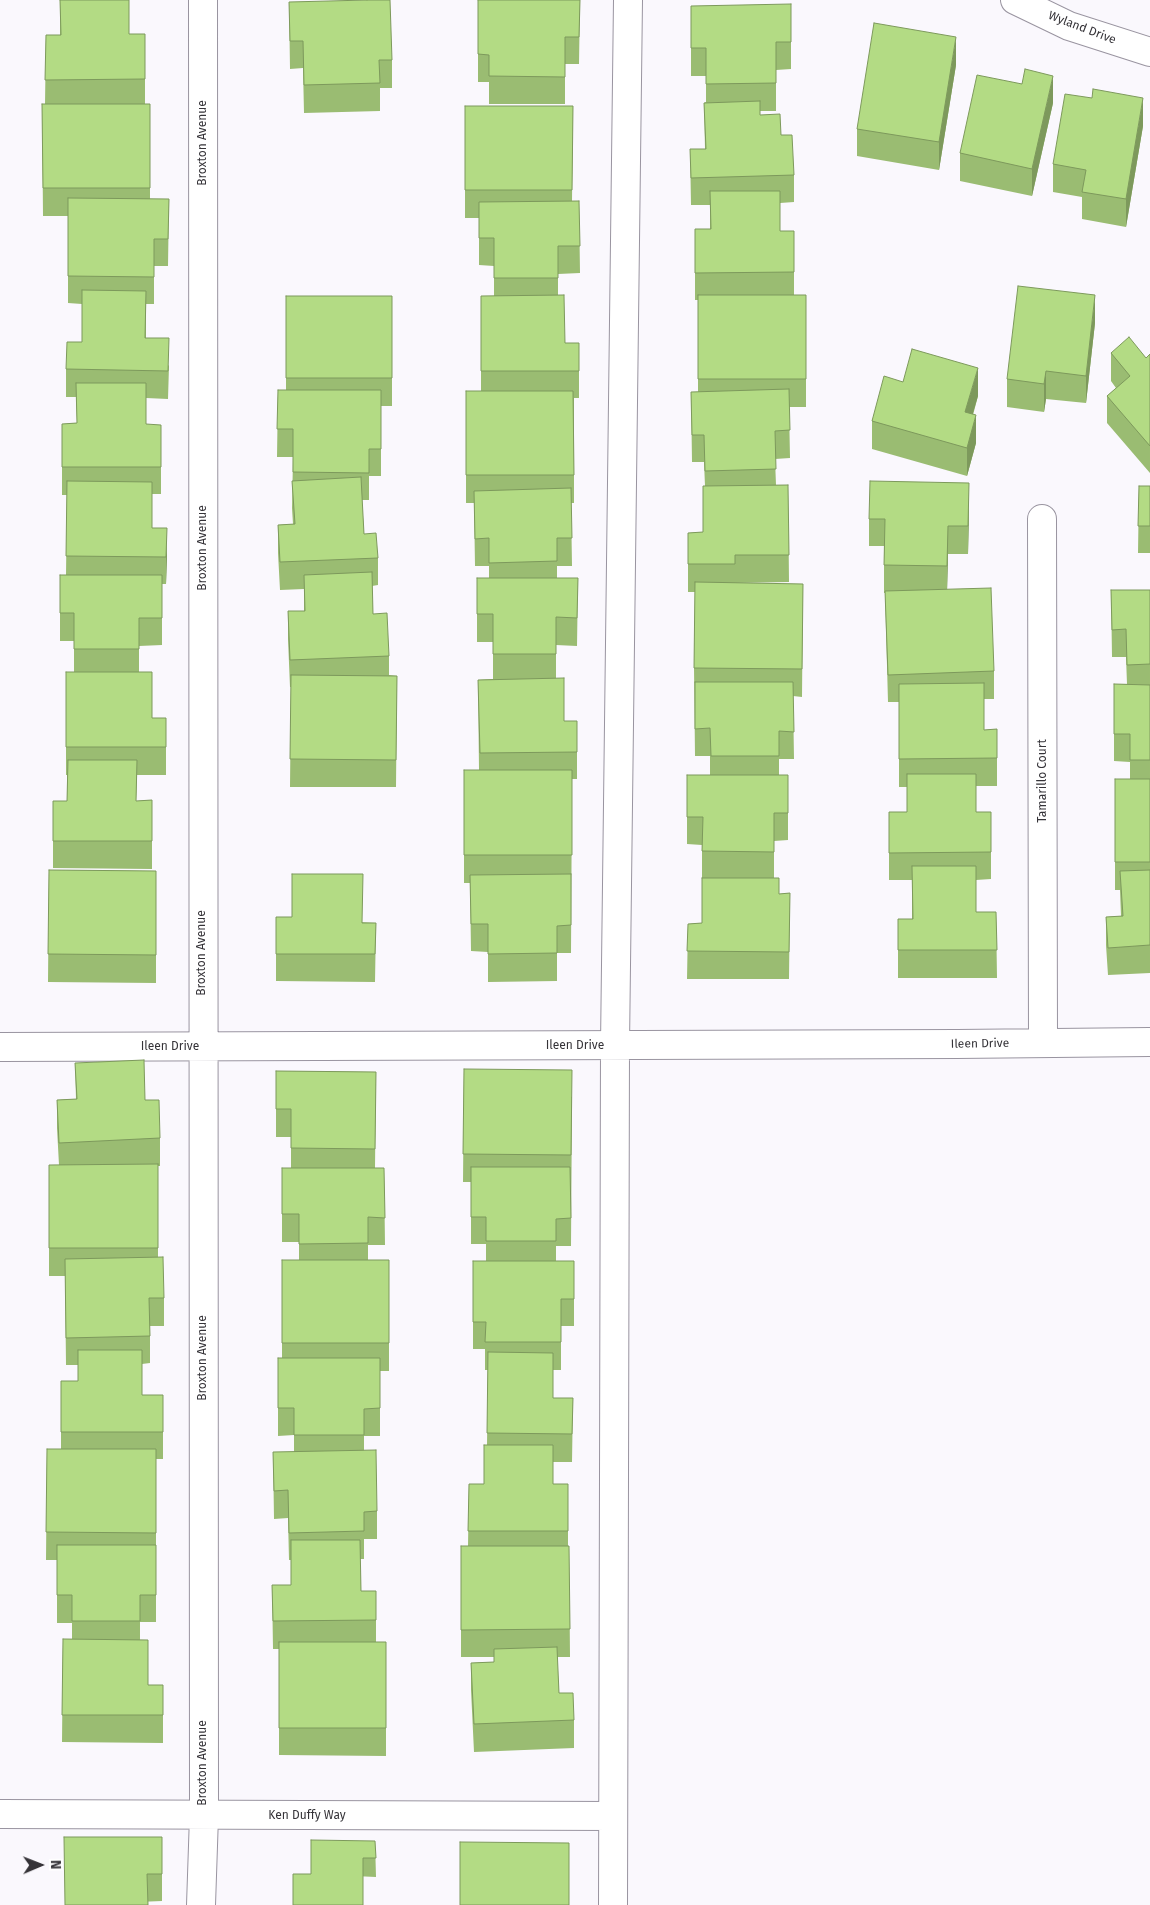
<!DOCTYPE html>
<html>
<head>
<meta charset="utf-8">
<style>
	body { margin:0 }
	#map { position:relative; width:1150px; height:1905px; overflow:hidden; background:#faf8fd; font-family:"Fira Sans",sans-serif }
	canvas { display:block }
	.north { position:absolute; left:15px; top:1840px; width:50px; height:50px; -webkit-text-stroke:4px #fff; paint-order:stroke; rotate:89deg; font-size:14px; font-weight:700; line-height:20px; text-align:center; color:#353338 }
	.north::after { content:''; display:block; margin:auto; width:18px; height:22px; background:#353338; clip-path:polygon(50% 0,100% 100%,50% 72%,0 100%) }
</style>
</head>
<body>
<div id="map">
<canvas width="1150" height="1905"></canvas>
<div class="north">N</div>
</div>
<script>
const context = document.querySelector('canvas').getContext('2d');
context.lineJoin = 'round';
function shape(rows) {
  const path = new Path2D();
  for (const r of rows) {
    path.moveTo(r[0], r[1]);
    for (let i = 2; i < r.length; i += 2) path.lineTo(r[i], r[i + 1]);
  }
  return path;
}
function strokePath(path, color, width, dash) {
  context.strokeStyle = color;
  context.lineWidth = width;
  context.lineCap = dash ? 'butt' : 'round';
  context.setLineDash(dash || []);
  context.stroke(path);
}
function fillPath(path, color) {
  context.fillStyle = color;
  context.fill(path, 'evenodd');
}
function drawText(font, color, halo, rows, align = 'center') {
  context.font = font + ' "Fira Sans",sans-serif';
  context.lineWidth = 4.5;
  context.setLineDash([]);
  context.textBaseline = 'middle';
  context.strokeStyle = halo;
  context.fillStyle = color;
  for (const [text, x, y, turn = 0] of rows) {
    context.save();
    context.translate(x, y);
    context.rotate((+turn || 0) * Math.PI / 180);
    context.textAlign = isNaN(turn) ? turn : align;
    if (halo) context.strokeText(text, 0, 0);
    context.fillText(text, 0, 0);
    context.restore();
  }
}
const minor = shape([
	[1015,0,1069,26,1150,52],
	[1042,519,1043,1043],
	[0,1047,957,1044,1150,1042],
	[0,1814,613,1816],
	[201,1905,204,1816,203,0],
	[613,1905,615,1045,628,0]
]);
const wall = shape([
	[60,0,129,34,145,34,145,104,150,104,150,199,169,199,168,266,154,266,154,304,146,304,146,338,169,366,168,399,146,398,146,424,161,467,161,494,152,494,152,528,167,555,166,584,162,584,162,645,139,646,139,672,152,718,166,718,166,775,137,775,136,801,152,800,152,869,53,868,53,801,67,801,67,775,66,775,66,672,74,672,74,641,60,641,60,575,66,575,67,495,62,495,62,424,77,423,76,397,66,397,66,369,82,342,82,304,68,303,68,216,43,216,42,104,45,104,46,35,60,35],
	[478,0,580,0,579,64,565,64,565,104,489,104,489,82,478,82],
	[289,2,392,60,392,88,380,88,380,111,304,113,303,68,290,69],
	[691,6,791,42,791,69,776,70,776,111,760,111,760,115,781,135,794,175,794,202,780,203,780,231,794,231,794,295,806,295,806,407,789,407,790,458,775,459,776,485,788,485,789,582,735,583,803,584,802,697,793,696,794,759,779,759,779,775,788,775,788,840,774,841,774,878,779,894,790,893,789,979,687,979,688,924,702,923,702,845,687,844,687,775,710,775,710,756,695,756,694,668,695,592,688,592,688,533,703,532,705,486,704,462,692,462,691,392,698,392,698,300,695,300,695,229,710,229,710,205,691,205,690,149,705,149,704,103,706,102,706,76,691,76],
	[956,65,939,170,857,156,857,129],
	[1053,103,1032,196,960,181,960,153],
	[465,106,573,106,572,201,579,201,580,273,558,274,558,295,565,343,579,343,579,398,574,398,574,503,571,503,572,566,557,566,557,578,578,578,577,646,556,645,556,679,564,721,577,752,577,779,572,779,571,953,557,953,557,981,488,982,488,952,471,951,470,883,464,883,464,770,479,770,478,680,493,679,493,642,477,642,477,578,489,578,489,566,475,566,474,503,466,503,466,391,481,391,481,296,494,296,494,266,479,265,479,218,465,218],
	[1143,126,1126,227,1082,219,1082,197,1053,192,1053,164],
	[286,296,392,296,392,406,381,406,381,476,369,476,369,500,362,500,364,534,378,558,378,585,372,586,373,614,389,656,389,675,397,676,396,787,290,787,291,687,290,687,288,639,288,611,304,611,304,589,280,590,278,553,278,525,293,524,292,508,293,457,277,457,278,390,286,390],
	[1095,323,1086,403,1046,399,1044,412,1007,407,1007,379],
	[1111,353,1146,358,1150,354,1150,473,1107,423,1107,396,1116,388,1111,381],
	[903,382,978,396,973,415,976,443,967,476,872,449,872,421],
	[1139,486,1150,486,1150,553,1138,553],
	[969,510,968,554,948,554,947,589,994,671,994,699,984,699,984,730,997,729,997,786,976,786,976,812,991,812,991,879,976,880,976,912,996,912,997,978,898,978,898,919,912,919,912,880,889,880,889,812,907,812,907,787,899,787,899,702,888,702,885,593,884,593,884,546,869,546,869,519],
	[1111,590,1150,590,1150,973,1108,975,1106,945,1106,917,1121,916,1120,890,1115,890,1115,779,1130,779,1130,762,1114,761,1114,684,1127,684,1126,657,1112,657],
	[49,870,156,871,156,983,48,982],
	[276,917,376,923,375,982,276,981],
	[75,1063,145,1100,160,1138,160,1166,158,1166,158,1257,164,1298,164,1326,150,1326,150,1363,142,1364,142,1395,163,1395,163,1459,156,1459,156,1622,140,1622,140,1640,148,1685,163,1685,163,1743,62,1742,63,1639,72,1639,72,1623,57,1623,57,1560,46,1560,47,1449,61,1449,61,1381,78,1381,78,1365,66,1365,65,1276,49,1276,49,1165,59,1165,57,1128,57,1100,76,1099],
	[464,1069,572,1097,571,1246,556,1246,556,1261,574,1261,574,1326,561,1326,561,1370,553,1370,553,1398,573,1398,572,1462,553,1462,553,1484,568,1531,568,1546,569,1546,570,1657,557,1657,559,1693,574,1720,574,1748,474,1752,471,1690,471,1663,494,1662,494,1657,461,1657,461,1546,468,1546,469,1484,484,1484,487,1445,488,1370,485,1370,485,1349,473,1349,473,1261,486,1261,486,1244,471,1244,471,1182,463,1182],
	[276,1071,376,1072,375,1168,384,1168,385,1245,368,1245,368,1260,389,1260,389,1371,380,1371,380,1436,364,1436,364,1450,377,1511,377,1539,364,1539,364,1559,360,1559,361,1591,376,1591,376,1642,386,1642,386,1756,279,1755,279,1649,273,1649,272,1585,291,1585,291,1560,289,1560,288,1518,274,1519,273,1452,294,1452,294,1435,278,1436,278,1358,282,1358,282,1260,299,1260,299,1242,282,1242,282,1168,291,1168,291,1137,276,1137],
	[162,1837,162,1901,65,1905],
	[375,1841,376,1877,311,1874]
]);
const shadedWall = shape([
	[956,37,956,65,939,170,939,142],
	[1053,76,1053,103,1032,196,1032,169],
	[1143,98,1143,126,1126,227,1126,199],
	[1095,295,1095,323,1086,403,1086,376],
	[978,368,978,396,965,440,965,412],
	[1046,371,1046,399,1044,412,1044,384],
	[976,415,976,443,967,476,967,448],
	[969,483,969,510,968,554,968,526],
	[948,526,948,554,947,594,947,566],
	[167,528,167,555,166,584,166,557]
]);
const building = shape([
	[60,0,129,0,129,34,145,34,145,79,45,80,46,35,61,35,60,0],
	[367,0,390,0,392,60,379,60,380,83,304,85,303,41,290,41,289,2,367,0],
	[478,0,580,0,579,37,565,37,565,77,489,76,489,55,478,54,478,0],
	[791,4,791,42,776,42,776,83,706,84,706,48,691,48,691,6,791,4],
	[874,23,956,37,939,142,857,129,874,23],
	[1025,69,1053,76,1032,169,960,153,977,75,1022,84,1025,69],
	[1093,89,1143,98,1126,199,1082,192,1086,170,1053,164,1065,94,1092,98,1093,89],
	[760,101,760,115,780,114,781,135,792,135,794,175,691,178,690,149,706,149,704,103,760,101],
	[42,104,150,104,150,188,43,188,42,104],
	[465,106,573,106,572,190,465,190,465,106],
	[710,191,780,191,780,231,794,231,794,272,695,273,695,229,711,229,710,191],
	[68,198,169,199,168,239,154,239,154,277,68,276,68,198],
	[579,201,580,246,558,246,558,278,494,278,494,238,479,238,479,202,579,201],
	[1018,286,1095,295,1086,376,1046,371,1044,384,1007,379,1018,286],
	[82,290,146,291,145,338,169,338,168,371,66,369,67,342,82,342,82,290],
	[564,295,565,343,579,343,579,371,481,371,481,296,564,295],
	[698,295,806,295,806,379,698,379,698,295],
	[286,296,392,296,392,378,286,378,286,296],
	[1129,337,1146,358,1150,354,1150,446,1107,396,1130,376,1111,353,1129,337],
	[912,349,978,368,965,412,976,415,967,448,872,421,884,376,903,382,912,349],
	[76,383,146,383,146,424,161,425,161,467,62,467,62,424,77,423,76,383],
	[789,389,790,430,775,431,776,469,705,471,704,435,692,435,691,392,789,389],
	[278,390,381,390,381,449,369,449,369,473,293,472,293,429,277,429,278,390],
	[466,391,573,391,574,475,466,475,466,391],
	[361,477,364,534,376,533,378,558,280,562,278,525,295,524,292,481,361,477],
	[67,481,152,482,152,528,167,528,166,557,66,556,67,481],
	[870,481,969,483,968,526,948,526,947,566,884,565,885,519,869,519,870,481],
	[788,485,789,555,735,555,735,564,688,564,688,533,703,532,703,486,788,485],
	[1139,486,1150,486,1150,526,1138,526,1139,486],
	[571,488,572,538,557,538,557,561,489,563,489,538,475,539,474,491,571,488],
	[372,572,373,614,387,613,389,656,290,660,288,611,305,611,304,575,372,572],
	[60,575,162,575,162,618,139,618,139,649,74,649,74,613,60,613,60,575],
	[477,578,578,578,577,618,556,617,556,654,493,654,493,614,477,614,477,578],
	[695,582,803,584,802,669,694,668,695,582],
	[991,588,994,671,888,675,885,591,991,588],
	[1111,590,1150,590,1150,664,1127,665,1126,629,1112,630,1111,590],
	[66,672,152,672,152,718,166,718,166,747,66,747,66,672],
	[291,675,397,676,396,760,290,759,291,675],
	[564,678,564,721,577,721,577,752,480,753,478,680,564,678],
	[695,682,793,682,794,732,779,731,779,756,711,756,710,728,695,729,695,682],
	[984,683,984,730,997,729,997,758,899,759,899,684,984,683],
	[1114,684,1150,685,1150,760,1130,760,1130,734,1114,734,1114,684],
	[68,760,137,760,136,801,152,800,152,841,53,841,53,801,67,801,68,760],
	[464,770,572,770,572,855,464,855,464,770],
	[907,774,976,774,976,812,991,812,991,852,889,853,889,812,907,812,907,774],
	[687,775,788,775,788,813,774,813,774,852,702,851,703,817,687,817,687,775],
	[1115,779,1150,779,1150,862,1115,862,1115,779],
	[912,866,976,866,976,912,996,912,997,950,898,950,898,919,913,919,912,866],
	[49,870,156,871,156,955,48,954,49,870],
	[1150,870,1150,945,1108,948,1106,917,1123,916,1120,871,1150,870],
	[292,874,363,874,362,923,376,923,375,954,276,954,276,917,292,917,292,874],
	[571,874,571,925,557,926,557,953,488,954,488,924,471,924,470,875,571,874],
	[702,878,779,878,779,894,790,893,789,952,687,951,688,924,702,923,702,878],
	[144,1060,145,1100,159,1100,160,1138,59,1143,57,1100,77,1099,75,1063,144,1060],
	[464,1069,572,1070,571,1155,463,1154,464,1069],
	[276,1071,376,1072,375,1149,291,1148,291,1109,276,1109,276,1071],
	[158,1164,158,1248,49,1248,49,1165,158,1164],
	[471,1167,570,1167,571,1218,556,1219,556,1241,486,1241,486,1217,471,1217,471,1167],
	[282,1168,384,1168,385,1218,368,1217,368,1243,299,1244,299,1214,282,1214,282,1168],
	[163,1257,164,1298,149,1298,150,1336,66,1338,65,1259,163,1257],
	[282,1260,389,1260,389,1343,282,1343,282,1260],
	[473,1261,574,1261,574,1299,561,1299,561,1342,485,1342,486,1322,473,1322,473,1261],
	[78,1350,142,1350,142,1395,163,1395,163,1432,61,1432,61,1381,78,1381,78,1350],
	[488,1352,553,1353,553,1398,573,1398,572,1434,487,1433,488,1352],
	[278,1358,380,1358,380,1408,364,1409,364,1435,294,1435,294,1408,278,1408,278,1358],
	[484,1445,553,1445,553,1484,568,1484,568,1531,468,1531,469,1484,484,1484,484,1445],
	[47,1449,156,1449,156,1533,46,1532,47,1449],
	[376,1450,377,1511,364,1512,364,1531,289,1533,288,1490,274,1491,273,1452,376,1450],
	[291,1540,360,1540,361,1591,376,1591,376,1620,273,1621,272,1585,291,1585,291,1540],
	[57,1545,156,1545,156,1595,140,1595,140,1621,72,1621,72,1595,57,1595,57,1545],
	[461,1546,569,1546,570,1629,461,1630,461,1546],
	[63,1639,148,1640,148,1685,163,1685,163,1715,62,1715,63,1639],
	[279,1642,386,1642,386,1728,279,1728,279,1642],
	[557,1647,559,1693,573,1693,574,1720,474,1724,471,1663,494,1662,494,1649,557,1647],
	[64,1837,162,1837,162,1874,147,1874,148,1905,65,1905,64,1837],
	[311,1840,375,1841,376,1858,363,1858,363,1905,293,1905,293,1874,311,1874,311,1840],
	[460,1842,569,1843,569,1905,460,1905,460,1842]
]);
const streetNames = [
	["Wyland Drive",1082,28,21],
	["Broxton Avenue",203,143,-90],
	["Broxton Avenue",203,548,-90],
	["Tamarillo Court",1043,781,-90],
	["Broxton Avenue",202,953,-90],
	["Ileen Drive",980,1044,-1],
	["Ileen Drive",575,1046],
	["Ileen Drive",170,1047],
	["Broxton Avenue",203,1358,-90],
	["Broxton Avenue",203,1763,-90],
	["Ken Duffy Way",307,1816]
];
strokePath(minor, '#9994a0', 30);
strokePath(minor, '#fff', 28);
fillPath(wall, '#9abc72');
fillPath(shadedWall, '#7d995c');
fillPath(building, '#b3db84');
strokePath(building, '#7d995c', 1);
drawText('12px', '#353338', '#fff', streetNames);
</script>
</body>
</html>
